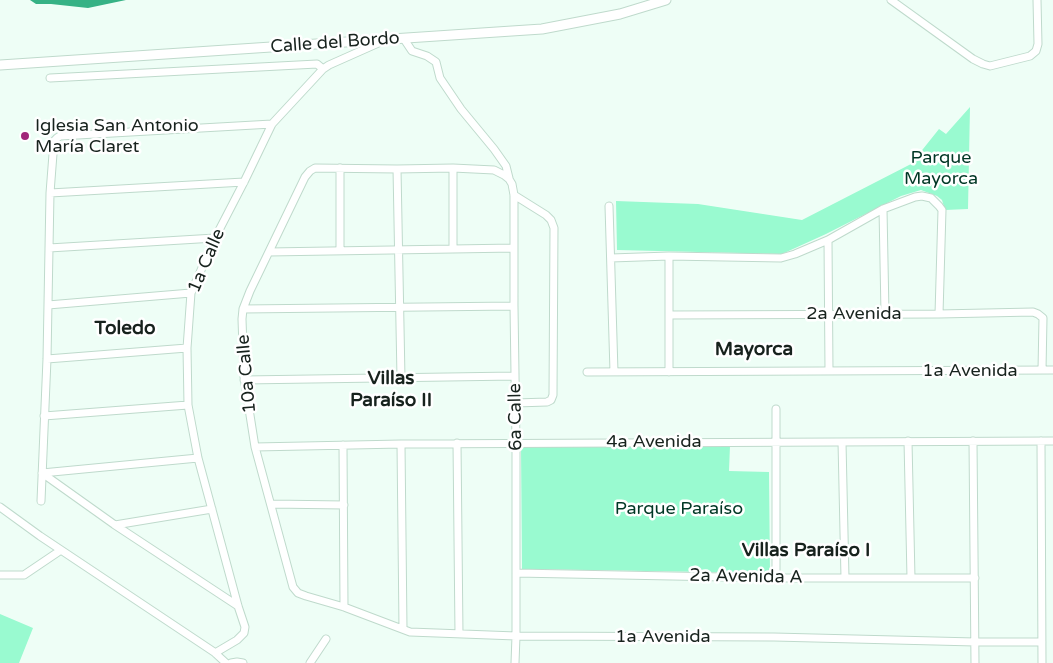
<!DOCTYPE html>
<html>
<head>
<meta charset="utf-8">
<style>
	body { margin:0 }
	canvas { display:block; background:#eefef6 }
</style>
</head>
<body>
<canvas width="1053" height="663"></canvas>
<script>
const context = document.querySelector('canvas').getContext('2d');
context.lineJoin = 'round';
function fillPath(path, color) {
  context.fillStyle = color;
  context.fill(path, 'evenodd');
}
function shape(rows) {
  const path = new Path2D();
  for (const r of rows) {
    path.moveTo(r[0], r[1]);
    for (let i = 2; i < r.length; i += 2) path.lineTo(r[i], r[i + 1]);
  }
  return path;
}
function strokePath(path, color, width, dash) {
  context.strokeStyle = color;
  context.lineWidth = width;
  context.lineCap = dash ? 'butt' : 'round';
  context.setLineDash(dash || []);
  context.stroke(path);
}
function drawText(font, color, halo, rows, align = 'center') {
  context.font = font + ' "Varela Round",sans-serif';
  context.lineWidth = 5;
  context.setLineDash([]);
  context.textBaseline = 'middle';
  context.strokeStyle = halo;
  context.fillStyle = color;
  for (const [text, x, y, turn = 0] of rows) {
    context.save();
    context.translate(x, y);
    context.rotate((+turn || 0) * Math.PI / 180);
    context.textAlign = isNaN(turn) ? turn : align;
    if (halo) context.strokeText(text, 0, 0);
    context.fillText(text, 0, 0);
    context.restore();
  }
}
const green = shape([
	[970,107,968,209,945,210,942,200,937,196,921,190,901,196,826,234,782,254,617,250,616,201,698,204,802,220,911,164,939,129,946,134],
	[730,446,729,471,769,472,770,573,522,569,521,447],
	[0,614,33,628,19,663,0,663]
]);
const water = shape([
	[30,0,126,0,88,8,51,4,36,4]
]);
const street = shape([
	[891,0,973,59,983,64,990,66,1030,56,1036,51,1038,44,1037,0],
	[404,39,412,51,427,56,436,62,440,78,461,109,494,149,506,166,509,178],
	[50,78,317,64,323,69],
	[453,168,453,249],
	[397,169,401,378],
	[50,193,244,182],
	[514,195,546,215,551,220,554,228,553,395,551,400,547,402,516,403],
	[609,206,614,372],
	[883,209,885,314],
	[828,240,829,371],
	[49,248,215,238],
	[340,251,340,168],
	[269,252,514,248],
	[669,256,669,372],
	[611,258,669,256,781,258,795,254,828,240,883,209,915,197,922,196,931,198,939,206,942,210,939,314],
	[48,305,191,293],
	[243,309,514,306],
	[669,315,939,314,1033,312,1038,314,1043,318,1042,370],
	[47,359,187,348],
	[587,372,1053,370],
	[244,380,515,376],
	[776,409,776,578],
	[44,416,188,405],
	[908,441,911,578],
	[973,441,975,663],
	[1041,441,1042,663],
	[842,442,845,578],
	[457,443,459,634],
	[401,444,403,629],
	[343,445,344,607],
	[255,447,401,444,1053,441],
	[42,473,115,525,238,606],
	[42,473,198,458],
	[41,501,47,359,50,193,54,141,57,138,60,136,272,124],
	[271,504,344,505],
	[0,507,40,536,214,652,226,663],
	[115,525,212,509],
	[516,573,776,578,975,578],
	[0,575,24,575,61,550],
	[215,653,237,640,244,633,245,627,238,606,198,458,188,405,187,348,191,293,215,238,244,182,272,124,323,69,329,65,383,41],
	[231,663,237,662,243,663],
	[310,663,326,639],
	[515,663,516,636,516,443,514,306,514,195,512,184,509,179,504,175,494,170,453,168,397,169,315,168,310,171,305,177,250,291,243,309,242,319,244,377,255,447,293,587,298,593,306,596,344,607,410,632,516,636,774,637,975,642,1042,642]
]);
const secondary = shape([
	[0,65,542,29,620,14,666,0]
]);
const markers = [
	[25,136,5,"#a2257a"]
];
const streetNames = [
	["Calle del Bordo",335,43,-4],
	["1a Calle",207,261,-67],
	["2a Avenida",854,314],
	["1a Avenida",970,371],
	["10a Calle",247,374,-95],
	["6a Calle",516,417,-91],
	["4a Avenida",654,442],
	["2a Avenida A",746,577,1],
	["1a Avenida",663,637]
];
const poiNames = [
	["Iglesia San Antonio",35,126],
	["María Claret",35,147]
];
const parkNames = [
	["Parque",941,158],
	["Mayorca",941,179],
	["Parque Paraíso",679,509]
];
const neighbourhoodNames = [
	["Toledo",125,329],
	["Mayorca",754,350],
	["Villas",391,379],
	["Paraíso II",391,401],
	["Villas Paraíso I",806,551]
];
fillPath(green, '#99fad0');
fillPath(water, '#36b285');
strokePath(street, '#bfdacc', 9);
strokePath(secondary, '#bfdacc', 11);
strokePath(street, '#fff', 7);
strokePath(secondary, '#fff', 9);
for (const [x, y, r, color] of markers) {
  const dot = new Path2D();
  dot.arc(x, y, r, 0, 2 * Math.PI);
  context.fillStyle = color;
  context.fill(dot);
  strokePath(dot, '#fff', 2);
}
drawText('18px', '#17221d', '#fff', streetNames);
drawText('18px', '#17221d', '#fff', poiNames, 'left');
drawText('18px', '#003725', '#fff', parkNames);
drawText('bold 19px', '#17221d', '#fff', neighbourhoodNames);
</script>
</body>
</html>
